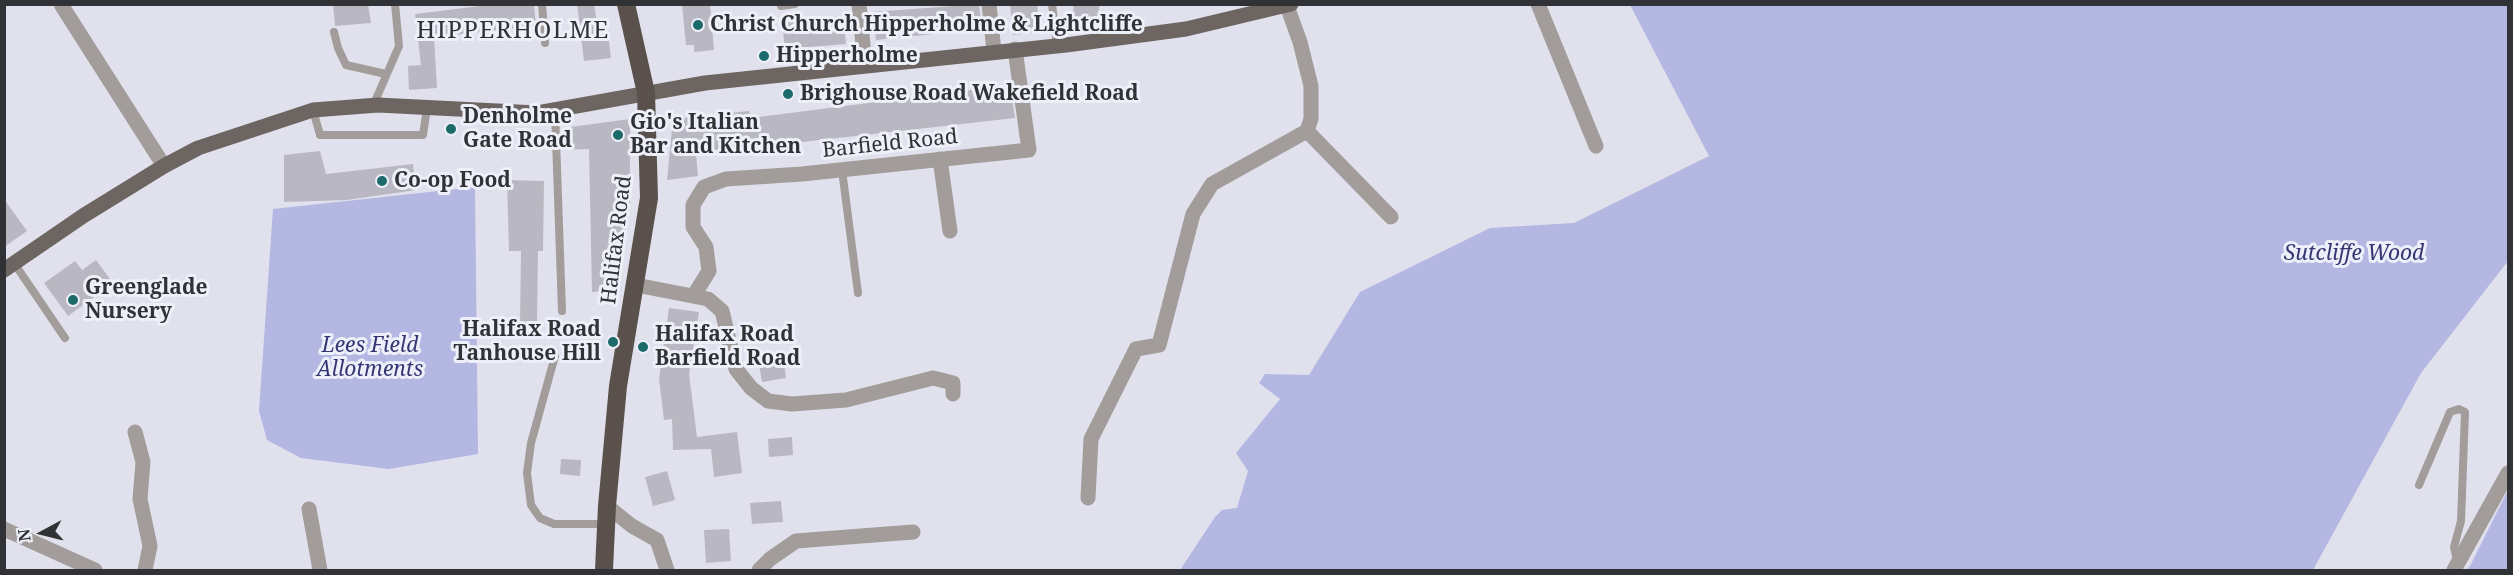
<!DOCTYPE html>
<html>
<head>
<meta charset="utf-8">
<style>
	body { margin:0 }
	#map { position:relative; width:2513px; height:575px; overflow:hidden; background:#e0e1ec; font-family:"Noto Serif",serif }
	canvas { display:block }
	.frame { position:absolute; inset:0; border:6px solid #313236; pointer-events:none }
	.north { position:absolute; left:12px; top:503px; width:60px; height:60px; -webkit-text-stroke:4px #edeff9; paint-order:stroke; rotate:263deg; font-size:16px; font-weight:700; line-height:24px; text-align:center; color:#313236 }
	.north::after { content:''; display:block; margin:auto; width:21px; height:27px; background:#313236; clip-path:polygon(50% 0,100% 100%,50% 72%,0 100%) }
</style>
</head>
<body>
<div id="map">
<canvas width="2513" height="575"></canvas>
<div class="frame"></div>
<div class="north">N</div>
</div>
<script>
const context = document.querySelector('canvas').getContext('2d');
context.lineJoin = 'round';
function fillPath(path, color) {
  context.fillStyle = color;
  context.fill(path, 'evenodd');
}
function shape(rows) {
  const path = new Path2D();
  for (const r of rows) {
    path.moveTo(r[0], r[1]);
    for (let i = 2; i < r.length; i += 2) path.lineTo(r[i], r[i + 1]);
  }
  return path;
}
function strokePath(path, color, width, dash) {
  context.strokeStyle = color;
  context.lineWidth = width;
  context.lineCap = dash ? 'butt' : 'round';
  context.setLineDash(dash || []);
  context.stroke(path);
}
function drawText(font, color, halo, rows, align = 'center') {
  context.font = font + ' "Noto Serif",serif';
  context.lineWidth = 6;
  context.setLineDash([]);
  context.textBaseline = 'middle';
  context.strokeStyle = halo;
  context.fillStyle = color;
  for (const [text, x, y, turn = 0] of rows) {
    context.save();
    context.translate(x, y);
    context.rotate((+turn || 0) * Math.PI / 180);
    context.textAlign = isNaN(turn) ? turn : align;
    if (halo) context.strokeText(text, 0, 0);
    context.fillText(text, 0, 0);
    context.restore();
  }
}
const green = shape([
	[1630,5,2508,5,2508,261,2421,373,2313,570,1180,570,1215,517,1222,510,1237,508,1248,471,1236,453,1280,399,1259,383,1265,374,1309,375,1360,292,1490,228,1574,223,1709,156],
	[475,187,478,454,389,469,301,458,267,440,259,411,273,209],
	[2508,490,2508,570,2466,570,2470,566]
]);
const building = shape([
	[333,4,368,4,371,23,335,26],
	[496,4,534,4,536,26,434,37,437,88,409,90,408,66,421,65,415,14],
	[577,4,594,4,598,29,607,27,611,58,584,61],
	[682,4,710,4,714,50,694,52,694,45,686,45],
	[979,4,982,29,876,40,873,12],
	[1010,4,1037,4,1040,32,1013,35],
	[1074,4,1100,4,1096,23,1071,25],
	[843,16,846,44,785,49,782,22],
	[1010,85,1015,118,696,154,698,176,667,180,673,119,749,111,751,118],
	[630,119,630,205,617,290,592,292,589,149,564,150,563,128],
	[320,151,326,174,413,164,416,190,347,200,284,202,284,155],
	[507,180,544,181,543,251,538,251,537,323,520,323,521,251,509,251],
	[4,199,27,231,4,247],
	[96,260,113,283,68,316,44,283,75,261,82,270],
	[669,308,699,312,689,374,697,437,737,432,742,473,714,477,711,449,673,450,672,419,664,420,659,379],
	[784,362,786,378,762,382,759,365],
	[792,437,793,455,769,457,768,439],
	[561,459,581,460,580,476,560,474],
	[667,471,675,500,653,506,645,477],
	[781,501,783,522,752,524,750,503],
	[729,529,731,561,706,563,704,530]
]);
const lane = shape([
	[542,4,545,43],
	[1052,4,1057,46],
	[781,6,795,4],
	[334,32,338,48,346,65,386,74],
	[373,106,399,46,395,4],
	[313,110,320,135,423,135,427,108],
	[555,111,562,311],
	[842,170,858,293],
	[14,263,65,338],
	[555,356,531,443,527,473,531,505,540,518,554,524,606,524],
	[2419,485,2450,412,2459,409,2465,412,2461,521,2454,547,2457,561]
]);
const street = shape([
	[64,4,62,6,164,166],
	[859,4,865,65],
	[989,4,994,51],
	[1538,4,1596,146],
	[1307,131,1391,217],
	[940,159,950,231],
	[636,285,708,299,722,311,736,369,751,388,768,401,792,404,846,400,933,378,953,383,953,394],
	[694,295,709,271,706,247,693,227,693,205,704,187,726,179,802,174,1029,150,1015,49],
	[135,432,143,462,140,499,150,546,145,570],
	[1088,498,1091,439,1136,349,1159,345,1193,214,1212,184,1307,131,1311,119,1311,86,1300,42,1287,6],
	[607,506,632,526,657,540,667,570],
	[309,509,320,570],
	[4,529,95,570],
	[759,570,770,559,796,541,913,532],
	[2454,570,2508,473]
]);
const primary = shape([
	[4,270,83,216,164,166,198,148,313,110,378,105,537,113,705,83,1066,45,1186,29,1291,4]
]);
const highway = shape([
	[604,570,607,506,618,386,649,198,646,93,626,4]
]);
const markers = [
	[698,25,6,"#1d6a6b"],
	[764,56,6,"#1d6a6b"],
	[788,94,6,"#1d6a6b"],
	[451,129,6,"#1d6a6b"],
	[618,135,6,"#1d6a6b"],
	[382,181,6,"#1d6a6b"],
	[73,300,6,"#1d6a6b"],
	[613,342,6,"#1d6a6b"],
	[643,347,6,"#1d6a6b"]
];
const poiNames = [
	["Christ Church Hipperholme & Lightcliffe",710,25],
	["Hipperholme",776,56],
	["Brighouse Road Wakefield Road",800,94],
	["Denholme",463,117],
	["Gate Road",463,141],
	["Gio's Italian",630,123],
	["Bar and Kitchen",630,147],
	["Co-op Food",394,181],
	["Greenglade",85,288],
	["Nursery",85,312],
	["Halifax Road",601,330,"right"],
	["Tanhouse Hill",601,354,"right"],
	["Halifax Road",655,335],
	["Barfield Road",655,359]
];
const streetNames = [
	["Barfield Road",890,144,-6],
	["Halifax Road",617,240,-83]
];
const parkNames = [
	["Sutcliffe Wood",2354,254],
	["Lees Field",370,346],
	["Allotments",370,370]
];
const quarterNames = [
	["HIPPERHOLME",513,31]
];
fillPath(green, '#b3b7e2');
fillPath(building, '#b9b7c1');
strokePath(lane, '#a29d9b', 8);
strokePath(street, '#a29d9b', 15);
strokePath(primary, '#6d6561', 15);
strokePath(highway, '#5a514c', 18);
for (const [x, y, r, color] of markers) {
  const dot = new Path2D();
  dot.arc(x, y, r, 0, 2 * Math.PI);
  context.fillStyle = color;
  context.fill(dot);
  strokePath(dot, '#edeff9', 2);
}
drawText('bold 21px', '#313236', '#edeff9', poiNames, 'left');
drawText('21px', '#313236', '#edeff9', streetNames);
drawText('italic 21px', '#373675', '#edeff9', parkNames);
context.letterSpacing = '1.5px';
drawText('24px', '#313236', '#edeff9', quarterNames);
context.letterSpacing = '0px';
</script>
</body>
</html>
